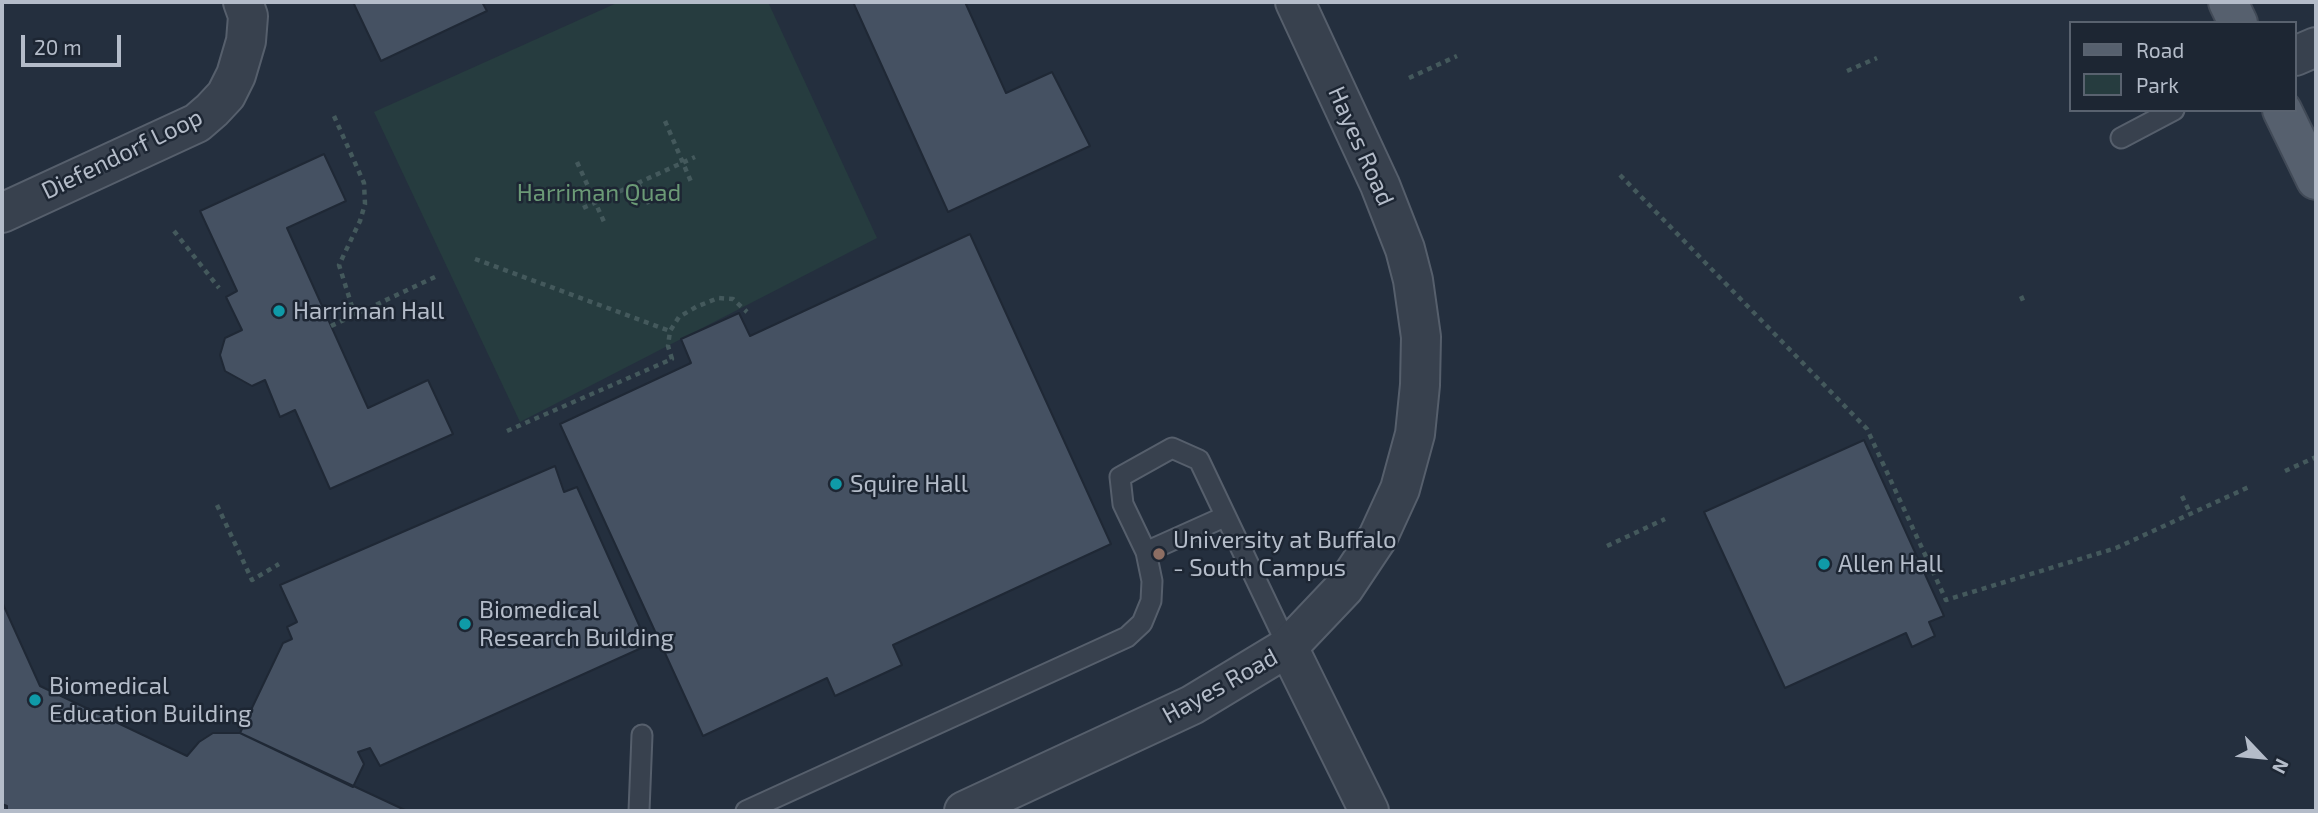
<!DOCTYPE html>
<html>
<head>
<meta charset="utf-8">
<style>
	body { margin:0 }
	#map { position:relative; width:2318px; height:813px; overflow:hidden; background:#242f3e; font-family:"Exo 2",sans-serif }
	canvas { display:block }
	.frame { position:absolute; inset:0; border:4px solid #b4bcc9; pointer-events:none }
	.legend { position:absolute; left:2069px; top:21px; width:228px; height:91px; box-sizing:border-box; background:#1d2633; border:2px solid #59626f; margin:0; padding:9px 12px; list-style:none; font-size:21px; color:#b4bcc9 }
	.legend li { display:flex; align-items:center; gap:14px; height:35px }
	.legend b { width:35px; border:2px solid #59626f }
	.north { position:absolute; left:2227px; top:722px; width:70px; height:70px; -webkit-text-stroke:5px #1d2633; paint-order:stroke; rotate:116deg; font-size:19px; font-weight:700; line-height:28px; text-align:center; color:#b4bcc9 }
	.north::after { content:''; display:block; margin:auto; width:24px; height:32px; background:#b4bcc9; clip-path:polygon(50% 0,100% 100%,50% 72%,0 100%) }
	.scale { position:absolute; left:21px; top:35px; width:100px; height:32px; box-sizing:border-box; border:4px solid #b4bcc9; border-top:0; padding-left:9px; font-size:21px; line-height:24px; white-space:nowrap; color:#b4bcc9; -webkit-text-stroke:5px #1d2633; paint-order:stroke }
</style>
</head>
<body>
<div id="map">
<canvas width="2318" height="813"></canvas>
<div class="frame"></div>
<ul class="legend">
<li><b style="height:9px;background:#56606e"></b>Road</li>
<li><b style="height:19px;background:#263c3f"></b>Park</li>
</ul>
<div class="north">N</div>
<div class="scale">20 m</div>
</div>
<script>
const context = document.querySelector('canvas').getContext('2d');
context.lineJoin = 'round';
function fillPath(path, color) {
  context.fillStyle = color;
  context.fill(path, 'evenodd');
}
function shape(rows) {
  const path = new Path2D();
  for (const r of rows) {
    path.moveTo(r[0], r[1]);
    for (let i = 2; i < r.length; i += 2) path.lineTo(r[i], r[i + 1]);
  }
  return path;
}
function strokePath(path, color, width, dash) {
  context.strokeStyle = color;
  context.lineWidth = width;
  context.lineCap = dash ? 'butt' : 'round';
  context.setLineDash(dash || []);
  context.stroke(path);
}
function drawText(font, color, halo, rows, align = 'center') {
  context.font = font + ' "Exo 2",sans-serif';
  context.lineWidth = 5;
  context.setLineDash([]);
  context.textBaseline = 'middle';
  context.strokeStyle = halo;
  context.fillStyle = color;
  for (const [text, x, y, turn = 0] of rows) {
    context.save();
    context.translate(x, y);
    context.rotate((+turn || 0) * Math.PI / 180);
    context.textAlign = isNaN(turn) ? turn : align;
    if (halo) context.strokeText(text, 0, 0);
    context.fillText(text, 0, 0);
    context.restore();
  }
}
const green = shape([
	[619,2,768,2,877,238,520,422,374,112]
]);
const building = shape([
	[353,2,482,2,487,11,381,61,353,2],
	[853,2,965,2,1006,93,1052,72,1090,146,948,212,853,2],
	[324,154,346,201,287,228,368,408,428,380,453,434,330,489,295,410,280,417,265,380,252,386,225,371,220,355,225,338,242,330,226,297,237,291,200,211,324,154],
	[970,234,1111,544,893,645,902,665,835,696,827,678,703,736,560,424,691,363,681,339,739,313,750,336,970,234],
	[1864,440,1944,616,1929,622,1935,636,1912,647,1906,633,1785,688,1704,512,1864,440],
	[555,466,564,492,577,487,648,645,380,766,370,748,358,752,364,764,353,787,240,733,283,643,292,639,287,627,297,622,280,585,555,466],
	[2,602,40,686,187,756,199,742,213,733,240,733,407,811,7,811,7,806,2,804,2,602]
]);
const path = shape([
	[1847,71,1877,58],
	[1409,78,1457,56],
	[334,116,364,183,365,204,360,221,339,265,355,316],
	[665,121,692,184],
	[577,162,605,224],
	[1620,175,1867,429,1946,600,2116,548,2251,486],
	[638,183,649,204],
	[583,208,695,157],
	[174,231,219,288],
	[475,259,670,331],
	[2021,296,2024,303],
	[331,326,437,276],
	[507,431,672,359,668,346,670,331,679,317,696,307,718,298,733,299,747,312],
	[2285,471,2316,457],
	[2182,496,2190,513],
	[217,505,252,580,279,564],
	[1607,546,1665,519]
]);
const lane = shape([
	[2121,138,2174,110],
	[1146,552,1224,517],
	[639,811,642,735],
	[746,811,1127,637,1142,623,1151,601,1152,581,1146,552,1123,504,1120,477,1172,448,1199,460,1288,647]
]);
const street = shape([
	[2295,56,2316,47],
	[2,213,197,123,212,110,226,95,236,75,246,41,248,16,243,2],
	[1288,647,1369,811],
	[964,811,1192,705,1288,647,1344,588,1378,537,1400,489,1415,434,1420,385,1421,337,1413,280,1405,249,1380,185,1295,2]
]);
const primary = shape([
	[2228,2,2238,23],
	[2282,110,2316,180]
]);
const markers = [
	[279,311,7,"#0f9aa8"],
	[836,484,7,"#0f9aa8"],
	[1159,554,7,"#8d6e63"],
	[1824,564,7,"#0f9aa8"],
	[465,624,7,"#0f9aa8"],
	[35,700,7,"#0f9aa8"]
];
const streetNames = [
	["Hayes Road",1361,146,66],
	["Diefendorf Loop",122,154,-26],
	["Hayes Road",1220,686,-29]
];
const parkNames = [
	["Harriman Quad",599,193]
];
const poiNames = [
	["Harriman Hall",293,311],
	["Squire Hall",850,484],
	["University at Buffalo",1173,540],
	["- South Campus",1173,568],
	["Allen Hall",1838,564],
	["Biomedical",479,610],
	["Research Building",479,638],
	["Biomedical",49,686],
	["Education Building",49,714]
];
fillPath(green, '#263c3f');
fillPath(building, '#455162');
strokePath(building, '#1f2835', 2);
strokePath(lane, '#565f6c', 23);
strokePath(street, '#565f6c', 42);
strokePath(primary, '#414a57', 42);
strokePath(path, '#44595c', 4.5, [5, 5]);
strokePath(lane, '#38414e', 19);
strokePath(street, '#38414e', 38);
strokePath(primary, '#56606e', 38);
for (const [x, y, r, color] of markers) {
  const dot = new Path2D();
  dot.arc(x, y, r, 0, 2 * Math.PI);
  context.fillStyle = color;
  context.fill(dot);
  strokePath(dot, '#1d2633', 2.5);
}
drawText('24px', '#b4bcc9', '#1d2633', streetNames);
drawText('24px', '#6b9a76', '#1d2633', parkNames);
drawText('24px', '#b4bcc9', '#1d2633', poiNames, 'left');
</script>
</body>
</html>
